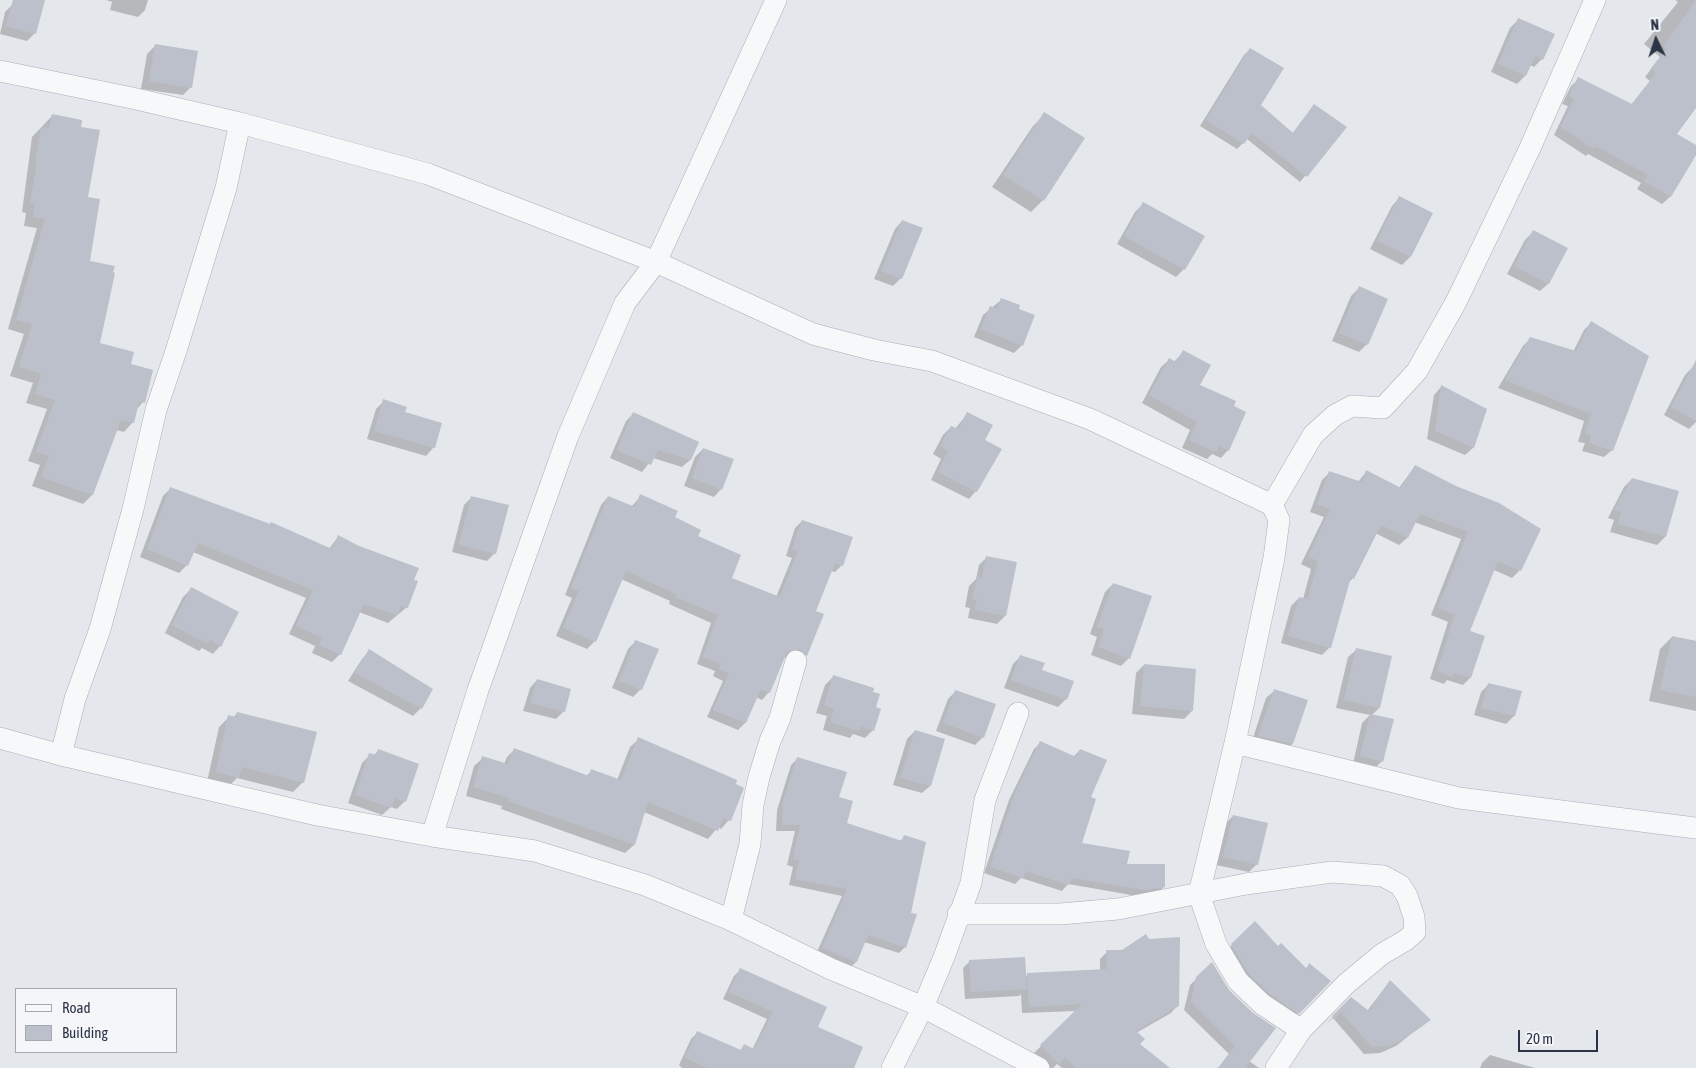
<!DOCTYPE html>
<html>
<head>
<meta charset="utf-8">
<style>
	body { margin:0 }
	#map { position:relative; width:1696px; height:1068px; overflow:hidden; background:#e4e7ec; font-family:"Asap Condensed",sans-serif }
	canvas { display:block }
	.legend { position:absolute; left:15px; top:988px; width:162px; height:65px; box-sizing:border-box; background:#f4f6f9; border:1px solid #a4a8b1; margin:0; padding:6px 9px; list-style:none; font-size:15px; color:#2b3445 }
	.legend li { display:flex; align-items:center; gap:10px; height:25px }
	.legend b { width:25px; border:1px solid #a4a8b1 }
	.north { position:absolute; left:1631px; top:15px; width:50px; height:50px; -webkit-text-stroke:4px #f4f6f9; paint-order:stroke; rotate:356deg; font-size:14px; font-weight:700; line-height:20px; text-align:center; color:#2b3445 }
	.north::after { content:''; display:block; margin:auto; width:18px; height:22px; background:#2b3445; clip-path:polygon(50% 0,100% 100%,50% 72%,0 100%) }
	.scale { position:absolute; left:1518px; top:1030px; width:80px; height:22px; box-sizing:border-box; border:2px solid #2b3445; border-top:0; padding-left:6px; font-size:15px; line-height:18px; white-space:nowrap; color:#2b3445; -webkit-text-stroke:4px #f4f6f9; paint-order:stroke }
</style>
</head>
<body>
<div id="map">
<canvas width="1696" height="1068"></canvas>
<ul class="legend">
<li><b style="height:6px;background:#f7f8fa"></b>Road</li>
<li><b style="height:14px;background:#bbc0ca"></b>Building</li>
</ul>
<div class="north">N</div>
<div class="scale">20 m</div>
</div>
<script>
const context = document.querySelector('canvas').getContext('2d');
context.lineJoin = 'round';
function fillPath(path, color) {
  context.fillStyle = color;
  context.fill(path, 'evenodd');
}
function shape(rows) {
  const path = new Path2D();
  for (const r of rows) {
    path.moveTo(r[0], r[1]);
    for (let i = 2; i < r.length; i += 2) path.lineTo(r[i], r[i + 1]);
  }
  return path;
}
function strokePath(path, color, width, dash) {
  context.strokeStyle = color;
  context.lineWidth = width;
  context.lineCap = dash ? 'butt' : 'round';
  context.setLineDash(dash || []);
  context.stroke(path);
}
const shadow = shape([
	[106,0,148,0,145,10,138,17,110,10,112,2],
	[1675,0,1696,0,1696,106,1675,134,1696,146,1696,152,1670,197,1662,204,1637,189,1641,183,1588,154,1586,156,1554,135,1568,106,1562,104,1571,86,1579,79,1631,105,1650,81,1645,77,1660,57,1644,44,1678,2],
	[13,4,35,33,27,41,0,34,5,12],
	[1518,20,1542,59,1534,67,1530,65,1525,76,1517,84,1491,72,1510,28],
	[155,46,191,87,183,95,141,89,147,54],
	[1250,49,1260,105,1292,134,1314,105,1345,127,1300,182,1247,139,1237,149,1200,126,1244,55],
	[1045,114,1083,139,1043,200,1031,212,992,187,1033,126],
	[52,116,79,128,87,198,89,262,98,344,130,365,143,402,136,410,133,422,124,432,116,430,92,495,83,504,32,486,40,465,28,461,47,409,26,403,33,383,10,376,24,334,8,329,37,228,24,226,26,213,22,212,32,137],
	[1399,198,1431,213,1410,257,1402,265,1370,249,1392,206],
	[1143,204,1184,269,1176,277,1117,244,1135,212],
	[902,221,901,278,893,286,874,279,895,229],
	[1533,232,1566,249,1548,284,1540,291,1507,274,1525,240],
	[1359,288,1367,344,1359,352,1332,341,1351,296],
	[1001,300,1022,345,1014,353,974,337,983,315],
	[1592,322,1612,450,1604,457,1582,451,1585,443,1578,442,1584,421,1498,388,1523,346,1531,338,1573,352,1584,330],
	[1183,352,1199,386,1232,407,1228,450,1221,458,1212,454,1207,459,1182,448,1190,430,1142,403,1161,367,1169,360,1174,362],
	[1693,367,1696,369,1696,422,1689,429,1664,415,1685,375],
	[1441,387,1485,409,1473,448,1465,455,1427,439,1434,395],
	[384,401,404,413,441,424,433,448,426,456,367,439,376,409],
	[633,414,697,443,690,460,682,467,653,458,642,472,610,458,626,421],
	[967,414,984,441,976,491,969,499,931,480,941,459,933,454,943,435,951,427,955,429],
	[703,449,721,489,714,497,684,486,695,457],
	[1415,466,1520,570,1512,578,1494,570,1469,632,1470,678,1463,685,1447,680,1444,684,1430,679,1448,622,1431,615,1461,539,1414,522,1407,538,1399,545,1375,533,1353,578,1348,583,1330,647,1322,655,1281,643,1291,606,1299,598,1303,599,1311,569,1301,564,1324,517,1310,512,1322,480,1330,472,1358,482,1366,472,1399,488],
	[1632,479,1665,537,1657,545,1610,532,1614,520,1608,518,1624,487],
	[171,488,329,549,338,537,413,581,407,607,388,623,359,612,340,654,332,662,312,653,315,646,289,634,306,598,193,552,187,565,179,573,140,557,163,496],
	[641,496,697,537,731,579,776,597,792,558,786,556,795,528,802,521,842,565,835,572,831,571,814,612,823,615,806,655,799,662,791,656,783,658,769,692,762,700,756,697,745,723,738,730,707,717,723,681,713,676,715,671,697,664,711,623,669,604,670,601,621,579,595,641,587,649,556,636,572,598,565,595,601,505,608,497,631,507],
	[472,497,495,553,487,561,452,552,464,505],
	[987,557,1016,563,1005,616,997,624,968,618,970,608,965,607,969,586,976,579,979,565],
	[1113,584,1129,658,1121,666,1091,655,1097,637,1090,634,1105,592],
	[191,589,220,646,213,654,202,648,199,651,165,633,183,597],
	[1672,637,1696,641,1696,711,1649,701,1660,649],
	[636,641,641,689,633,697,612,688,628,649],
	[1356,650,1390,657,1379,708,1371,716,1382,761,1374,769,1353,764,1362,723,1370,715,1336,708,1348,657],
	[369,651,421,708,413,716,348,681,362,659],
	[1021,656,1041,670,1066,699,1058,707,1004,688,1013,664],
	[1144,665,1192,711,1184,719,1132,714,1136,673],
	[833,677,872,693,875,708,873,730,865,738,853,734,850,738,823,730,827,716,816,713,825,685],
	[537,680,564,711,556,719,523,711,530,688],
	[1489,684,1520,692,1514,716,1506,724,1474,715,1481,692],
	[956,691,983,737,975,745,936,731,948,699],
	[1274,691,1292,744,1284,752,1251,744,1266,698],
	[237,713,303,782,293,792,237,778,228,787,207,782,219,727,229,717,233,718],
	[915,731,930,786,922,793,893,785,907,739],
	[639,739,742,788,729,820,721,829,718,827,708,839,644,812,634,845,625,853,501,809,502,806,466,796,474,766,483,758,504,764,507,757,515,749,586,776,592,771,617,780,630,747],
	[1040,743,1073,757,1080,750,1089,797,1080,844,1164,887,1157,893,1137,896,1068,884,1062,891,1021,878,1015,884,984,873,1009,800,1034,749],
	[379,750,405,801,397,809,391,807,382,815,348,803,362,763,370,755,373,756],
	[797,759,838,797,845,824,900,841,904,837,909,914,905,947,899,953,864,942,856,962,850,968,816,954,842,896,789,885,793,867,787,865,795,831,776,831,777,810,791,765],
	[1233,816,1257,864,1249,872,1216,865,1225,824],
	[1255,923,1278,947,1305,969,1309,965,1330,981,1290,1021,1224,953],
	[1107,952,1178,1005,1171,1013,1136,1033,1138,1044,1168,1068,1062,1068,1057,1064,1053,1068,1049,1068,1034,1053,1077,1011,1022,1013,1021,994,1019,996,965,999,963,968,970,961,1025,977,1027,975,1100,970,1100,959],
	[1212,964,1249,1061,1259,1068,1218,1068,1229,1054,1184,1010,1190,985],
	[741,969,817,1028,852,1068,682,1068,679,1065,691,1039,698,1032,739,1051,744,1046,752,1050,767,1019,723,999,734,976],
	[1390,981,1429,1020,1396,1046,1380,1053,1364,1054,1333,1018,1326,1024,1351,998,1367,1011],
	[1490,1055,1535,1068,1480,1068,1482,1063]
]);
const building = shape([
	[13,0,45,0,36,34,6,26],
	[1696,0,1696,108,1677,134,1696,145,1696,155,1671,197,1644,181,1648,175,1596,146,1594,149,1561,127,1574,99,1569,96,1578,77,1632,104,1656,73,1651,68,1667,49,1664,46],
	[1518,18,1555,34,1543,60,1535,56,1526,76,1498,64],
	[155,44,198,51,192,88,149,81],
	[1250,48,1284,68,1261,105,1293,133,1314,104,1347,127,1307,177,1252,133,1244,144,1206,120],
	[1044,112,1085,138,1044,201,1003,175],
	[52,114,82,120,81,127,100,130,88,197,100,199,90,261,115,266,113,272,115,273,100,343,134,352,131,364,153,370,145,403,139,402,134,423,121,420,93,495,41,477,49,456,36,452,55,400,35,394,41,374,19,367,32,324,16,320,45,219,33,217,35,204,30,203,37,163,35,163,41,127,49,128],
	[1399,196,1433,213,1411,257,1377,241],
	[1143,202,1205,236,1185,270,1124,236],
	[902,220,923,228,902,279,881,271],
	[1533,230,1568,248,1549,284,1514,266],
	[1359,286,1388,299,1368,345,1339,333],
	[1001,298,1020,305,1019,309,1035,315,1023,346,981,329,990,306,997,309],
	[1591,321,1649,356,1613,451,1589,443,1591,436,1585,434,1591,414,1505,380,1530,337,1576,351],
	[1183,350,1211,365,1200,385,1236,401,1234,406,1246,412,1229,451,1219,446,1216,452,1189,440,1197,422,1149,395,1169,358,1176,362],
	[1696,360,1696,421,1671,407],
	[1441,385,1487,409,1474,448,1435,431],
	[383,399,407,407,405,412,442,423,435,448,374,431],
	[633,412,699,442,691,460,658,450,651,465,617,450],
	[967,412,993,425,985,440,1002,449,977,492,938,472,948,451,940,446,951,426,958,429],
	[703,448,734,459,722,490,692,478],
	[1415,465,1456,486,1499,503,1541,529,1521,571,1498,561,1470,631,1485,636,1471,678,1454,673,1452,677,1437,671,1455,614,1438,608,1468,532,1420,514,1408,538,1381,525,1354,579,1351,577,1331,648,1288,636,1299,597,1308,599,1318,561,1308,557,1330,509,1317,504,1329,471,1362,482,1366,470,1401,488],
	[1632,478,1679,491,1666,537,1618,524,1621,512,1614,510],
	[170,487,270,524,271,522,332,549,338,535,359,546,419,568,414,580,418,581,408,608,401,606,397,615,364,604,341,655,319,645,322,638,296,626,313,590,198,543,188,566,147,549],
	[640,494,678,511,675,517,701,530,698,536,741,555,732,578,780,597,798,551,792,549,802,520,853,537,843,566,835,563,816,611,824,614,807,656,799,649,787,652,770,693,761,689,746,723,713,710,729,673,719,669,721,664,703,657,718,615,675,597,676,594,626,571,596,642,563,628,579,591,571,588,608,496,635,507],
	[471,496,509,505,496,554,459,545],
	[986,556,1017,562,1006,616,975,610,977,600,972,599,977,577,982,578],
	[1113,583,1152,596,1130,659,1098,647,1104,629,1097,627],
	[191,587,239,612,221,647,210,640,208,644,172,625],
	[1672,636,1696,641,1696,697,1660,690],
	[635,640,659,649,642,690,619,681],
	[1356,648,1392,656,1380,708,1344,700],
	[369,649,433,689,422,709,355,673],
	[1020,655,1045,663,1042,670,1074,681,1067,700,1011,680],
	[1144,664,1196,669,1193,711,1140,706],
	[833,675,874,688,873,692,880,694,876,707,881,709,874,731,860,726,859,731,830,722,834,709,824,705],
	[537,679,571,689,565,712,530,703],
	[1488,683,1522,691,1515,716,1481,708],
	[1274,689,1308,700,1293,744,1258,736],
	[955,690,996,704,984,738,943,723],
	[237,712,317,732,304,783,242,767,239,778,216,772,228,715,236,717],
	[1370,714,1394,719,1383,762,1360,756],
	[915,730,945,739,931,786,900,778],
	[638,737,737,780,736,784,744,788,731,821,723,818,718,831,648,802,635,845,508,801,509,798,473,787,482,756,508,764,514,748,589,776,591,769,621,780],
	[1040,741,1076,757,1080,749,1107,760,1091,797,1096,799,1082,843,1130,851,1127,864,1165,864,1165,887,1145,890,1072,878,1069,885,1025,871,1023,878,990,867,1015,792],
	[378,749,419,764,406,802,395,798,391,808,355,795,369,753,376,755],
	[797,757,847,772,839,797,853,801,847,823,902,841,904,835,926,842,911,913,917,914,906,948,868,935,857,962,822,948,847,889,795,879,799,860,793,859,800,825,782,825,783,802],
	[1233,815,1268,823,1258,865,1223,857],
	[1255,921,1278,946,1281,943,1307,969,1309,963,1331,981,1299,1014,1270,994,1248,973,1231,944],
	[1146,934,1149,939,1180,937,1179,1006,1136,1031,1145,1039,1140,1044,1170,1068,1076,1068,1065,1057,1059,1064,1040,1045,1082,1004,1029,1007,1027,973,1107,969,1106,950,1122,950],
	[1025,957,1027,989,971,992,969,960],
	[1212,962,1229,990,1253,1013,1276,1028,1245,1068,1218,1068,1235,1046,1191,1002,1196,977],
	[740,968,827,1007,818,1027,863,1047,854,1068,708,1068,685,1058,697,1031,741,1050,744,1044,754,1049,773,1012,729,992],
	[1390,980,1431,1020,1404,1039,1389,1046,1372,1047,1341,1012,1335,1018,1332,1016,1351,997,1369,1011]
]);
const minor = shape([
	[0,71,132,98,240,123,428,174,656,262,813,334,874,350,932,361,1090,419,1272,505,1279,520,1274,558,1235,743,1199,894,1216,944,1238,981,1262,1004,1301,1030],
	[1272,505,1313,435,1335,415,1352,406,1383,408,1417,371,1456,302,1530,148,1595,0],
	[0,738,61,755,317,815,432,836,535,851,645,885,731,920,831,969,923,1007,1039,1068],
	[1235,743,1459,798,1696,828],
	[61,755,75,699,100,629,133,509,156,410,176,351,226,188,240,123],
	[432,836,478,690,568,436,625,303,656,262,776,0],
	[958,914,1060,914,1118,909,1246,884,1332,872,1383,876,1400,885,1407,896,1414,917,1415,932,1406,940,1382,954,1346,984,1301,1030,1276,1068],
	[731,920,750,844,753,805,759,777,770,741,780,718,796,661],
	[892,1068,923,1007,944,957,971,883,985,800,1018,713]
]);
fillPath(shadow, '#0003');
fillPath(building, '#bbc0ca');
strokePath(minor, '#a9aeb7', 22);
strokePath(minor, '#f7f8fa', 21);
</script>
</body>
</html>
